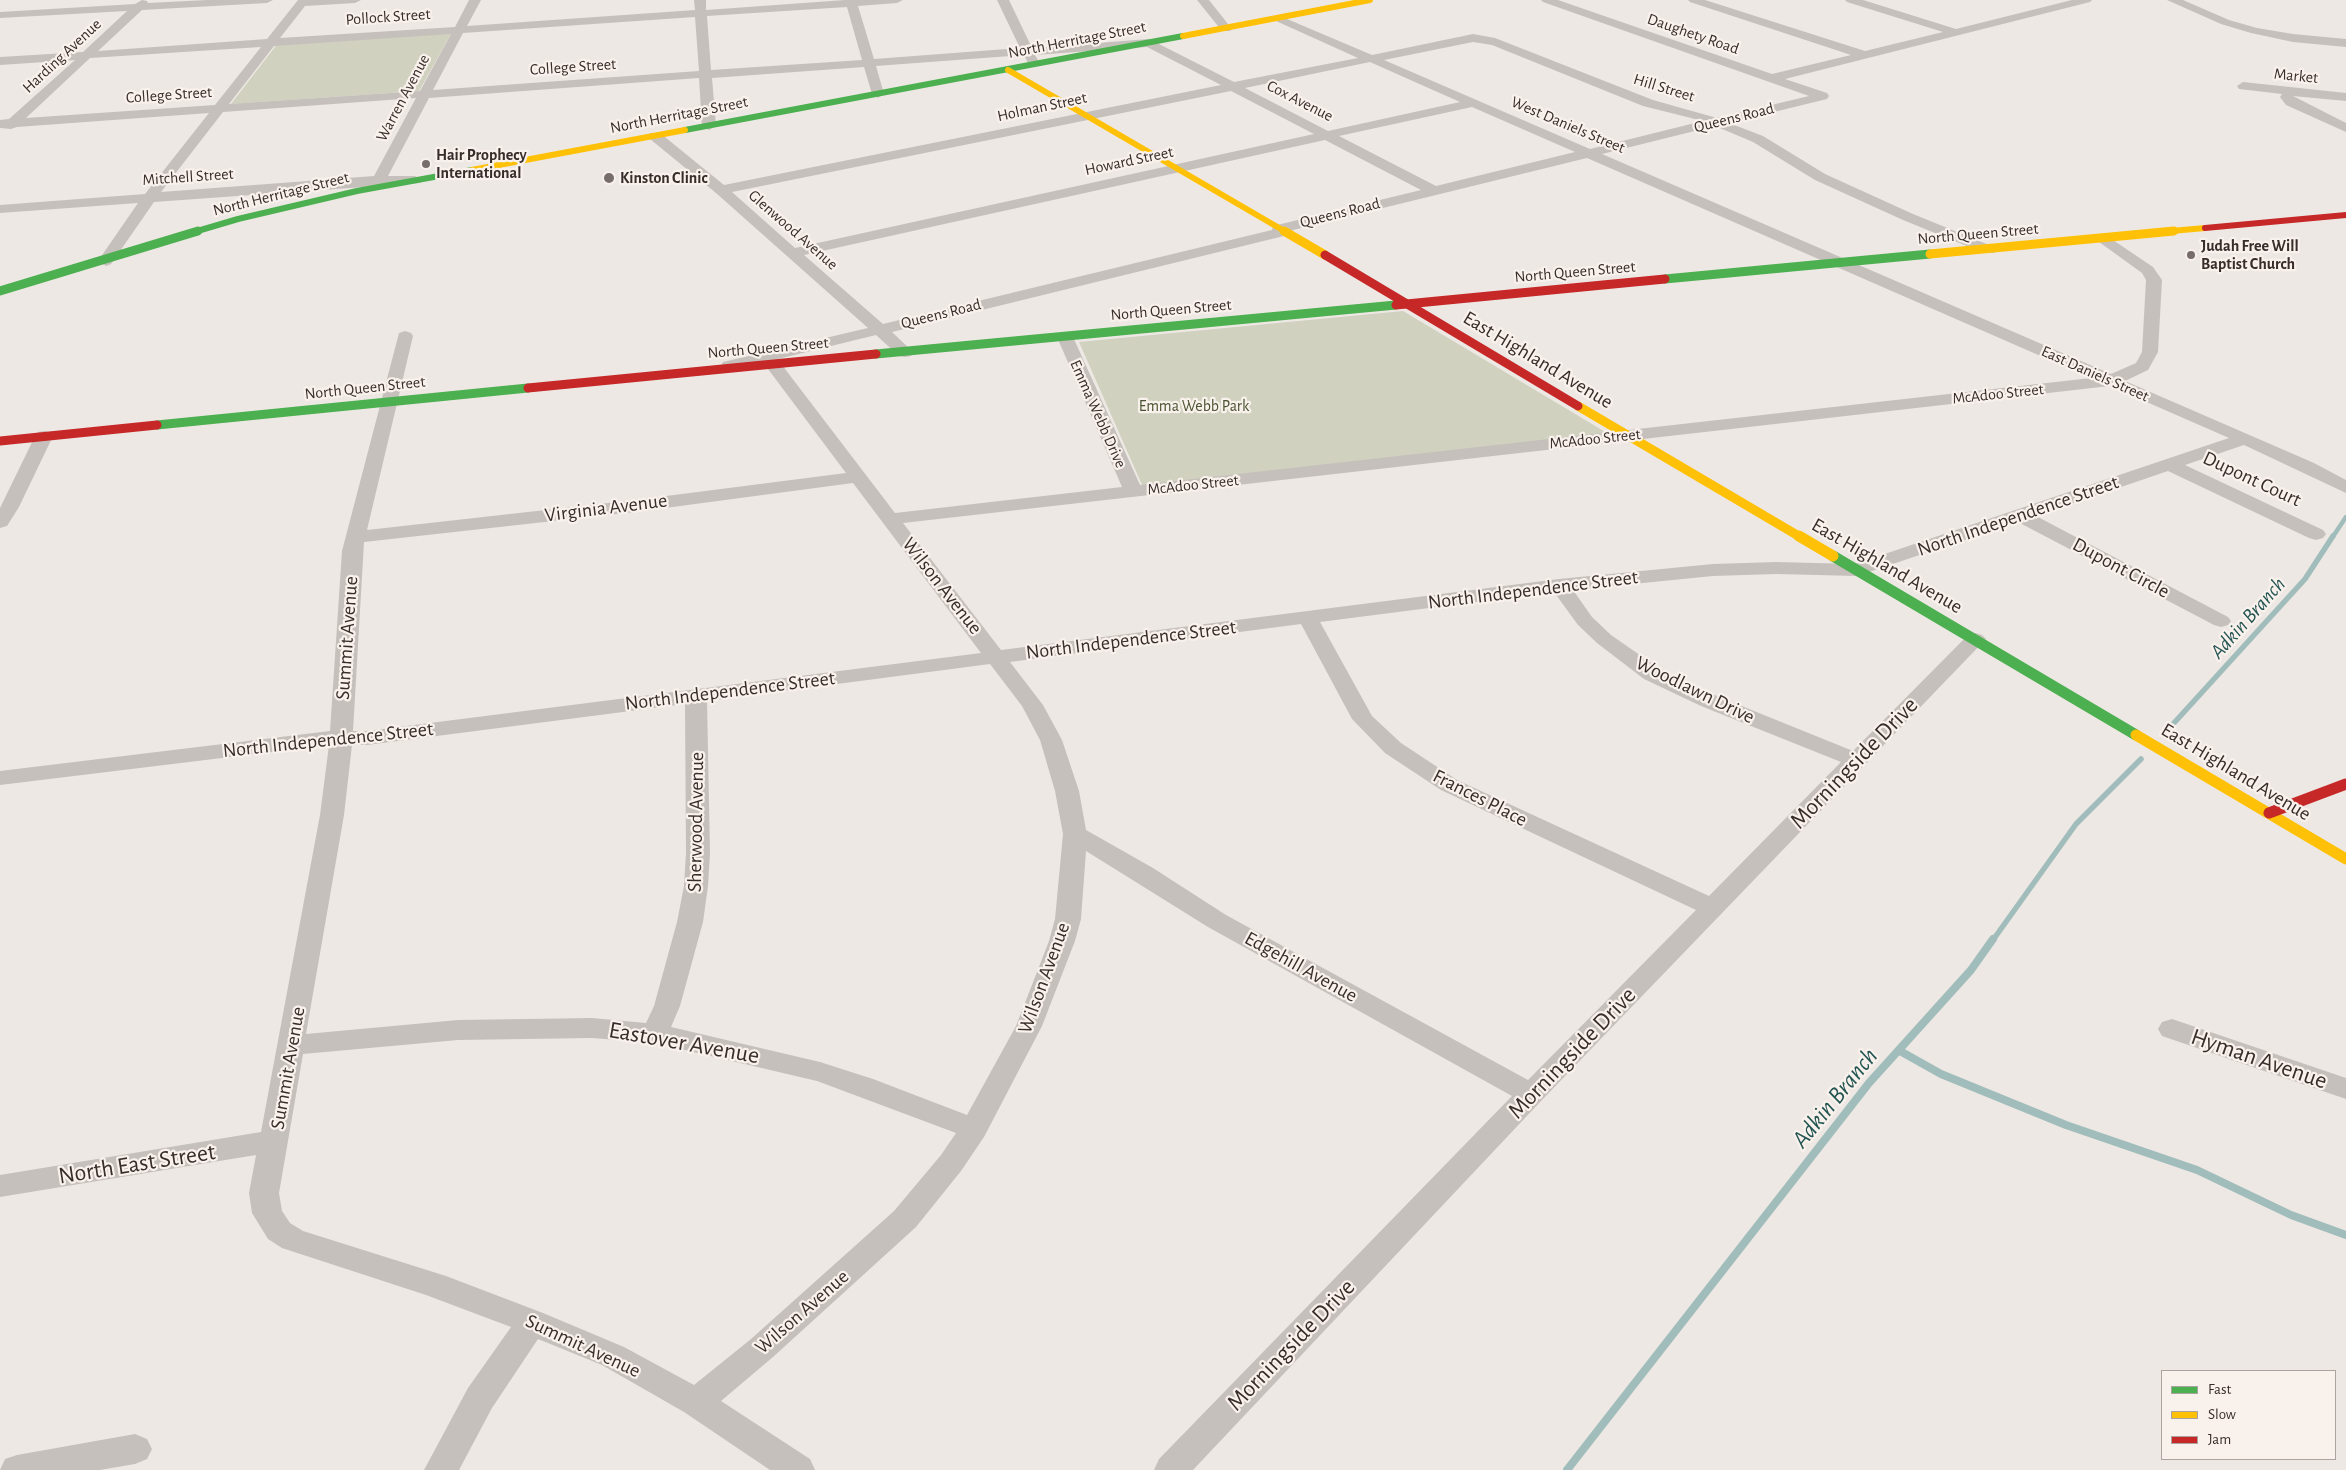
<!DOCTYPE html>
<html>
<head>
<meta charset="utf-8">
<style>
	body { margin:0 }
	#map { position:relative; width:2346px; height:1470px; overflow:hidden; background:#ede8e4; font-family:"Alegreya Sans",sans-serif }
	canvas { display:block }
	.legend { position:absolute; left:2161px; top:1370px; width:175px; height:90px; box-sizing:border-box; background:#f9f1ec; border:1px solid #aba39f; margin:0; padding:6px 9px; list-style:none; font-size:15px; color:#372d2b }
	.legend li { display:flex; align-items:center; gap:10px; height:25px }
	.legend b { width:25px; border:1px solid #aba39f }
</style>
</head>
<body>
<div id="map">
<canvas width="2346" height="1470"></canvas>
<ul class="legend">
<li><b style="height:6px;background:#4caf50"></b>Fast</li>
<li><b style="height:6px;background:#ffc107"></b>Slow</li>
<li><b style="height:6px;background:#c62828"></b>Jam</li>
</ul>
</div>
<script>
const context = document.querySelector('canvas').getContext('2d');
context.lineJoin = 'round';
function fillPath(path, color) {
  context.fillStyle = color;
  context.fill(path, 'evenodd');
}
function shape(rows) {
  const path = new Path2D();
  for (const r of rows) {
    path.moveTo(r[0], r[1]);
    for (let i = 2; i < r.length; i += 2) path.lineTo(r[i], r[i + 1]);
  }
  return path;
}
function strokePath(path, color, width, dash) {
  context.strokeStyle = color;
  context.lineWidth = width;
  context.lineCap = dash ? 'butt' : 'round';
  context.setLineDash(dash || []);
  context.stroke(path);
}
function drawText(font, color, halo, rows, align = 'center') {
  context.font = font + ' "Alegreya Sans",sans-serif';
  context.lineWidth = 4.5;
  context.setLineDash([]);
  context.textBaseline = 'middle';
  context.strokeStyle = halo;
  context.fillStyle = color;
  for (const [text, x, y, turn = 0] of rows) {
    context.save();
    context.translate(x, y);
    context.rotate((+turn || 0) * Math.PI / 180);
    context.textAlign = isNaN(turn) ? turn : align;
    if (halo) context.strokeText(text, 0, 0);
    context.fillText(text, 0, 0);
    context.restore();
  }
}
const green = shape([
	[452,32,419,91,231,104,278,43],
	[1403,311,1607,433,1143,487,1079,342]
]);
const streamFar2 = shape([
	[2332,538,2346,517]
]);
const streamFar1 = shape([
	[2164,734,2305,579,2333,536],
	[1993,940,2076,824,2141,759]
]);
const stream = shape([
	[1900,1051,1941,1074,2066,1125,2197,1170,2291,1215,2346,1235],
	[1567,1470,1869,1083,1971,970,1993,939]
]);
const street = shape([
	[142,0,147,1,148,3,207,0,273,0,267,3,142,10,98,51,267,39,298,0,361,0,355,3,305,6,280,38,455,27,469,0,481,0,467,26,695,10,694,0,706,0,706,10,845,0,903,0,897,3,858,6,874,59,1020,48,997,0,1009,0,1032,48,1149,39,1234,82,1358,58,1276,21,1274,19,1276,17,1280,16,1372,55,1473,34,1495,38,1653,100,1717,118,1809,96,1543,2,1541,0,1558,0,1772,74,1851,55,1690,2,1688,0,1705,0,1865,51,1943,32,1847,2,1845,0,1863,0,1956,29,2072,0,2092,0,2090,2,1785,79,1827,93,1829,96,1827,99,1729,123,1763,136,1825,174,1913,214,1994,247,1997,250,1994,253,1984,253,1903,220,1815,180,1753,142,1715,126,1602,154,2111,374,2136,363,2142,352,2146,280,2142,273,2095,239,2102,235,2107,236,2153,267,2162,280,2158,352,2148,370,2125,381,2314,463,2346,480,2346,493,2244,445,2185,465,2323,530,2326,534,2323,538,2316,540,2309,538,2168,471,2036,516,2228,617,2231,621,2228,625,2221,627,2214,625,2018,522,1857,576,1776,574,1713,576,1573,590,1592,617,1611,635,1660,669,1717,696,1853,751,1968,635,1975,633,1982,635,1986,639,1541,1101,1193,1470,1154,1470,1159,1459,1512,1096,1208,927,1086,851,1081,919,1075,941,1042,1026,984,1137,961,1171,916,1227,773,1357,721,1401,810,1459,815,1470,770,1470,684,1412,602,1365,538,1339,492,1408,459,1470,424,1470,468,1388,511,1327,426,1295,282,1248,268,1239,252,1213,249,1193,256,1155,0,1197,0,1175,261,1132,320,815,329,745,0,785,0,771,330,731,342,551,399,333,405,331,411,333,413,336,367,530,635,500,846,473,768,369,770,365,776,364,782,365,895,513,1122,487,1057,337,1059,334,1065,332,1071,334,1073,337,1140,485,2091,378,1587,158,1289,231,1288,235,892,332,913,352,911,356,905,357,899,356,876,335,729,371,723,370,721,366,723,362,868,328,716,193,650,139,648,136,650,133,660,133,724,185,1221,85,1147,47,1035,55,1039,62,1033,66,1029,65,1024,55,876,66,884,94,878,98,872,94,864,67,712,78,716,126,709,130,702,126,699,78,429,98,388,176,415,176,422,180,420,183,154,202,111,264,106,266,98,261,138,203,0,213,0,205,145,194,209,113,17,127,11,129,0,128,0,120,9,119,75,60,0,65,0,57,83,52,127,11,0,18,0,12,135,4,142,0],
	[847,7,862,60,711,70,707,16,847,7],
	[695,17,699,71,433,90,463,33,695,17],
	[451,34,420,91,229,104,274,46,451,34],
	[1473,42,1492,45,1643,106,1703,121,1590,149,1384,60,1473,42],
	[261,47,215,105,26,118,90,58,261,47],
	[1370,62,1460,102,1328,131,1245,88,1370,62],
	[1231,91,1314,134,795,248,732,192,1231,91],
	[416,98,374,176,161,192,223,112,416,98],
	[1472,107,1575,152,1436,186,1339,136,1472,107],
	[1325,140,1421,190,1273,226,1272,230,883,324,804,255,1325,140],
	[2110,386,2229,438,1855,564,1776,562,1713,564,1559,579,1001,650,903,523,2110,386],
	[853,483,981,653,367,731,353,731,364,542,635,512,853,483],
	[1554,592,1578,625,1597,643,1644,679,1701,706,1841,762,1709,896,1457,780,1401,743,1372,716,1320,622,1554,592],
	[1301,624,1352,719,1385,753,1441,790,1696,910,1528,1080,1226,915,1153,868,1086,830,1079,791,1062,740,1043,705,1010,662,1301,624],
	[990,664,1022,706,1040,740,1055,791,1063,834,1055,919,1049,941,1016,1026,967,1115,873,1079,820,1062,671,1027,680,1006,703,922,708,886,710,853,707,701,990,664],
	[685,704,686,853,684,886,677,922,654,1006,646,1023,592,1018,458,1020,306,1034,344,815,352,745,367,745,685,704],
	[592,1038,655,1043,817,1081,956,1133,941,1155,894,1211,751,1339,694,1385,624,1347,543,1313,446,1276,303,1231,290,1223,282,1211,279,1193,303,1054,458,1040,592,1038],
	[1197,0,1209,0,1232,29,1230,31,1222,31,1197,0],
	[2167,0,2183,0,2229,20,2257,28,2293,34,2346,39,2346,47,2293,42,2251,33,2221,24,2167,0],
	[2243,82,2346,93,2346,101,2293,96,2346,123,2346,132,2286,105,2280,97,2282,94,2239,89,2237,86,2243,82],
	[44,431,50,432,53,436,19,507,7,526,0,528,0,508,35,436,38,432,44,431],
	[2172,1019,2346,1078,2346,1099,2162,1036,2158,1029,2162,1022,2172,1019],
	[135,1434,147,1439,152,1449,147,1459,135,1464,100,1470,0,1470,5,1459,17,1455,135,1434]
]);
const fastFar2 = shape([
	[685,130,1183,36],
	[194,232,238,219,357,191,472,170]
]);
const fastFar1 = shape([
	[1665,279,1930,254],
	[0,291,198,231],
	[876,354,1396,305],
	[157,425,528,388]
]);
const fast = shape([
	[1833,556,2136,735]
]);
const slowFar2 = shape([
	[1183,36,1370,0],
	[1008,70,1286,232],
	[472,170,685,130],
	[2160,232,2205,228]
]);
const slowFar1 = shape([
	[1284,231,1325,255],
	[1930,254,2174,231],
	[1578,406,1802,538]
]);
const slow = shape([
	[1799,536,1833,556],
	[2136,735,2346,859]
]);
const jamFar2 = shape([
	[2205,228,2346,215]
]);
const jamFar1 = shape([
	[1325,255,1578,406],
	[1396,305,1665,279],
	[528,388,876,354],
	[0,441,157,425]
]);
const jam = shape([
	[2269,813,2346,784]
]);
const markers = [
	[426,164,5,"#776e6c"],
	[609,178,6,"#776e6c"],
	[2191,255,5,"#776e6c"]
];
const farStreetnames = [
	["Pollock Street",388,17,-4],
	["Daughety Road",1693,34,19],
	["North Herritage Street",1077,40,-11],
	["Harding Avenue",62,56,-43],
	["College Street",573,67,-4],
	["Market",2296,76,6],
	["Hill Street",1664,88,17],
	["College Street",169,95,-4],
	["Warren Avenue",403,98,-62],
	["Cox Avenue",1300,101,27],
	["Holman Street",1042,107,-12],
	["North Herritage Street",679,115,-11],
	["Queens Road",1734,118,-14],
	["West Daniels Street",1568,125,23],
	["Howard Street",1129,161,-12],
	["Mitchell Street",188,177,-4],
	["North Herritage Street",281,194,-14],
	["Queens Road",1340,213,-14],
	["Glenwood Avenue",793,230,41],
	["North Queen Street",1978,234,-5],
	["North Queen Street",1575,272,-5],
	["North Queen Street",1171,310,-5],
	["Queens Road",941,314,-14],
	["North Queen Street",768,348,-5],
	["East Daniels Street",2095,374,24],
	["North Queen Street",365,388,-6],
	["McAdoo Street",1998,394,-6],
	["Emma Webb Drive",1098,414,66],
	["McAdoo Street",1595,439,-6],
	["McAdoo Street",1193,485,-6]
];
const farPoinames = [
	["Hair Prophecy",436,155],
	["International",436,173],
	["Kinston Clinic",620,178],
	["Judah Free Will",2201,246],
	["Baptist Church",2201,264]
];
const farParknames = [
	["Emma Webb Park",1194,406]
];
const streetNames = [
	["East Highland Avenue",1538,360,31],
	["Dupont Court",2252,479,25],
	["Virginia Avenue",606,508,-7],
	["North Independence Street",2018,516,-19],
	["East Highland Avenue",1887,566,30],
	["Dupont Circle",2121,568,28],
	["Wilson Avenue",942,586,52],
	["North Independence Street",1533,590,-7],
	["Summit Avenue",347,638,-86],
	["North Independence Street",1131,640,-7],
	["Woodlawn Drive",1695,690,26],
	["North Independence Street",730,691,-7],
	["North Independence Street",328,740,-6],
	["East Highland Avenue",2236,772,31],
	["Frances Place",1480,798,27],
	["Sherwood Avenue",696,822,-89],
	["Edgehill Avenue",1301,967,29],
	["Wilson Avenue",1044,978,-70],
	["Summit Avenue",288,1068,-80],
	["Wilson Avenue",802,1312,-41],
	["Summit Avenue",583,1346,25]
];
const waterNames = [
	["Adkin Branch",2248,618,-48]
];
const nearStreetnames = [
	["Morningside Drive",1854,763,-46],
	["Eastover Avenue",684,1043,10],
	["Morningside Drive",1572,1053,-46],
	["Hyman Avenue",2259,1059,19],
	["North East Street",137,1164,-9],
	["Morningside Drive",1291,1345,-46]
];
const nearWaternames = [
	["Adkin Branch",1835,1098,-51]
];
fillPath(green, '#d0d1bf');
strokePath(streamFar2, '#a1bdbb', 4.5);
strokePath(streamFar1, '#a1bdbb', 5.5);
strokePath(stream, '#a1bdbb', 8);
fillPath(street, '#c6c0bc');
strokePath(fastFar2, '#4caf50', 6);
strokePath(fastFar1, '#4caf50', 9);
strokePath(fast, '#4caf50', 11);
strokePath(slowFar2, '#ffc107', 6);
strokePath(slowFar1, '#ffc107', 9);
strokePath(slow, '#ffc107', 11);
strokePath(jamFar2, '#c62828', 6);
strokePath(jamFar1, '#c62828', 9);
strokePath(jam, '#c62828', 11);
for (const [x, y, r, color] of markers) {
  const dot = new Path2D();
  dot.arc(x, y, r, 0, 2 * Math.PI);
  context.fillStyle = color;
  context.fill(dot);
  strokePath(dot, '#f9f1ec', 2);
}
drawText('16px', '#372d2b', '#f9f1ec', farStreetnames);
drawText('bold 16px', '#372d2b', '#f9f1ec', farPoinames, 'left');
drawText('16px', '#4a5331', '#f9f1ec', farParknames);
drawText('20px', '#372d2b', '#f9f1ec', streetNames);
drawText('italic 21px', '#245553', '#f9f1ec', waterNames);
drawText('24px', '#372d2b', '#f9f1ec', nearStreetnames);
drawText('italic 25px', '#245553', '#f9f1ec', nearWaternames);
</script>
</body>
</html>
